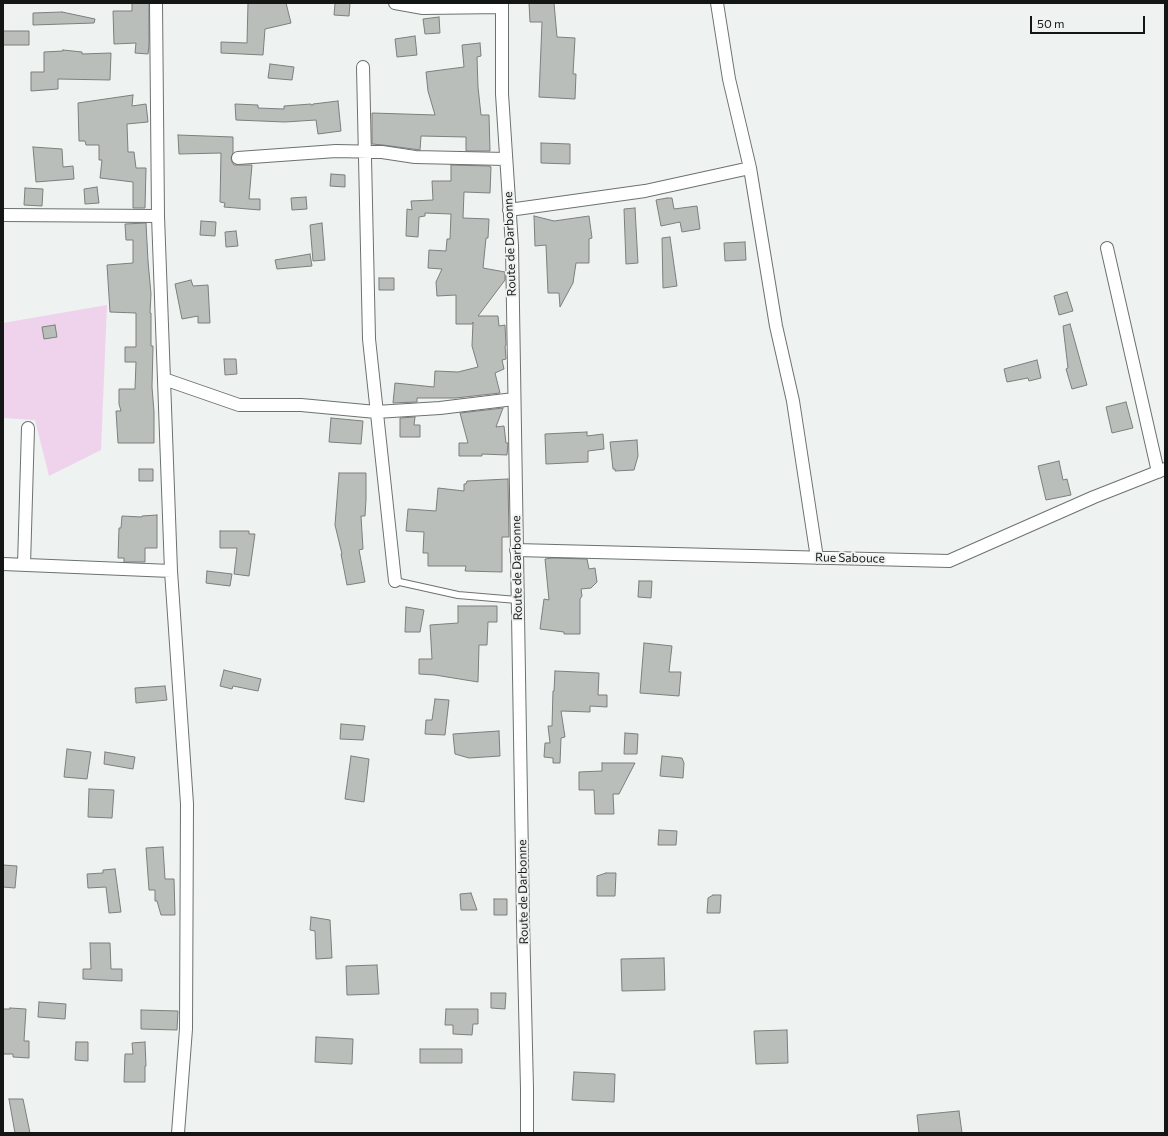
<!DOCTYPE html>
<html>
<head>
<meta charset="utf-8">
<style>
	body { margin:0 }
	#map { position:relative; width:1168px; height:1136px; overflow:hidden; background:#eef2f0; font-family:Commissioner,sans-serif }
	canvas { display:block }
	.frame { position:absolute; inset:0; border:4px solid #141615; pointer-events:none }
	.scale { position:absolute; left:1030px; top:16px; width:115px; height:18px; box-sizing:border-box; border:2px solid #141615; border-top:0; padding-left:5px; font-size:12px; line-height:14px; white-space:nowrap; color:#141615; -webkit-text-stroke:3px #eef2f0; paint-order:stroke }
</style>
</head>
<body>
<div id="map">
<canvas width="1168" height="1136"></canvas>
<div class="frame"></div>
<div class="scale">50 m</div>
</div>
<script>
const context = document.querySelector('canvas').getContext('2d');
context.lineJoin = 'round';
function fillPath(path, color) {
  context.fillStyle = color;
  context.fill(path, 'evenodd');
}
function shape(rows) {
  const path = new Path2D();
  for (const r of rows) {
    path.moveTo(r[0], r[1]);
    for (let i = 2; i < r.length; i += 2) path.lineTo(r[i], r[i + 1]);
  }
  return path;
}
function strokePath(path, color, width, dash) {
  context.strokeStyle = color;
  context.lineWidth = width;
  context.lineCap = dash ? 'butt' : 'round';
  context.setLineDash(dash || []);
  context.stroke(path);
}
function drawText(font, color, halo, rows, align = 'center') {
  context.font = font + ' Commissioner,sans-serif';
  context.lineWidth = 4;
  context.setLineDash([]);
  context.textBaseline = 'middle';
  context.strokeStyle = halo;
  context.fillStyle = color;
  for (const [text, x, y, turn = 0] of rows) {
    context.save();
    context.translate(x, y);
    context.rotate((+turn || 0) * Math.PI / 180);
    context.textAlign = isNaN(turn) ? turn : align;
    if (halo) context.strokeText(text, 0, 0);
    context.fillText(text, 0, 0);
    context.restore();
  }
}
const green = shape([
	[107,305,101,450,49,476,35,420,3,418,3,323]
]);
const building = shape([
	[132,3,149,3,149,45,148,54,135,53,136,43,114,44,113,11,132,11,132,3],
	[248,3,286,3,291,23,265,29,263,55,221,53,221,42,247,43,248,3],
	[335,3,350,3,349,16,334,15,335,3],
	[529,3,554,3,557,37,575,38,573,74,576,74,575,99,539,97,542,22,530,22,529,3],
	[62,12,95,19,94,23,33,25,33,13,62,12],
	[439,17,440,33,425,34,423,19,439,17],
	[3,31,29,31,29,45,3,45,3,31],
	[415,36,417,55,397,57,395,39,415,36],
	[480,43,481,56,477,57,478,87,481,115,489,115,490,151,466,151,466,137,421,136,420,150,383,145,372,144,372,113,435,115,428,91,426,72,464,67,462,45,480,43],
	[63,50,82,52,82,54,111,53,110,80,58,79,58,89,31,91,31,72,44,72,44,52,63,51,63,50],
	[270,64,294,67,292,80,268,78,270,64],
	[133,95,132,106,146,104,148,122,127,124,128,152,134,152,136,168,146,168,145,208,133,208,133,182,100,178,102,160,99,160,99,145,86,145,85,141,79,141,78,103,133,95],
	[338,101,341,131,318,134,316,120,285,122,236,120,235,104,258,105,258,108,284,109,284,106,311,104,311,105,313,105,313,104,338,101],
	[178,135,233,137,233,153,231,158,232,162,234,165,252,165,249,199,260,199,260,210,224,207,225,203,220,202,221,153,179,154,178,135],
	[541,143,570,144,570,164,541,163,541,143],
	[33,147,62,149,63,167,73,166,74,179,36,182,33,147],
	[451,165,490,166,490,167,491,167,490,193,464,192,463,218,489,219,488,238,486,238,483,268,505,272,505,280,478,316,498,316,499,326,505,325,506,345,505,346,506,359,502,360,504,369,495,373,500,393,456,398,417,398,417,402,393,403,395,383,434,387,435,371,458,372,478,367,472,346,473,322,472,324,456,324,456,295,437,296,436,282,442,269,428,268,429,250,446,251,447,239,450,239,451,214,425,213,425,216,419,217,418,237,406,236,407,209,412,210,411,201,433,200,432,181,451,181,451,165],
	[331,174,345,175,345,187,330,186,331,174],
	[97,187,99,203,85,204,84,189,97,187],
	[25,188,43,189,42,206,24,205,25,188],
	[306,197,307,209,292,210,291,198,306,197],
	[667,198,672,198,674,209,697,206,700,229,682,232,680,222,661,226,656,200,667,198],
	[635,208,638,263,626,264,624,209,635,208],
	[534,216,554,221,589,216,592,238,589,239,589,263,576,263,573,283,560,307,559,293,548,293,546,245,535,246,534,216],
	[201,221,216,222,215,236,200,235,201,221],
	[146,223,148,261,151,294,150,313,151,313,151,346,153,346,152,387,154,412,154,443,118,443,116,411,121,411,119,404,119,389,135,389,136,362,125,362,125,347,136,347,136,313,110,312,107,265,133,263,133,240,126,240,125,224,146,223],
	[322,223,325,260,313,261,310,225,322,223],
	[236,231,238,246,226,247,225,232,236,231],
	[670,237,677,286,663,288,662,238,670,237],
	[745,242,746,260,725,261,724,243,745,242],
	[310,254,312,266,277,269,275,260,310,254],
	[379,278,394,278,394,290,379,290,379,278],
	[191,280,193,286,208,285,210,323,198,323,198,316,182,319,175,284,191,280],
	[1067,292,1073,311,1059,315,1054,296,1067,292],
	[1070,324,1087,385,1072,389,1066,369,1068,368,1063,326,1070,324],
	[55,325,57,337,44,339,42,327,55,325],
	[224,359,236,359,237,374,225,375,224,359],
	[1037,360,1041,378,1029,381,1028,378,1007,382,1004,369,1037,360],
	[1126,402,1133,428,1112,433,1106,407,1126,402],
	[503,408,496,427,504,426,506,443,508,443,507,455,482,454,482,456,459,456,459,443,468,443,460,413,503,408],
	[415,417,414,425,420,425,420,437,400,437,400,418,415,417],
	[331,418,363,421,361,444,329,442,331,418],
	[587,432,587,436,603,434,604,449,588,451,588,462,546,464,545,434,587,432],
	[637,440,638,456,634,470,615,471,615,469,613,469,610,442,637,440],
	[1059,461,1063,480,1067,479,1071,495,1046,500,1038,466,1059,461],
	[139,469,153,469,153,481,139,481,139,469],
	[339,473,366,473,366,499,365,516,361,516,363,549,359,550,365,582,347,585,341,554,342,554,335,525,339,473],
	[508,479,509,537,502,537,502,572,465,571,466,566,428,566,428,553,423,553,424,532,406,531,408,509,436,511,438,488,464,491,464,484,466,484,467,481,508,479],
	[157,515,157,548,145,548,145,562,124,562,124,558,118,558,119,528,121,528,122,516,142,517,142,516,157,515],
	[220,531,249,531,249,534,255,534,249,576,234,574,237,548,220,548,220,531],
	[552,558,587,559,589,569,595,568,597,582,591,588,581,589,582,596,580,599,580,634,564,634,564,632,540,629,544,599,549,600,545,559,552,558],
	[207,571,232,574,230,586,206,583,207,571],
	[639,581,652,581,651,598,638,597,639,581],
	[458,606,497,606,497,622,488,622,487,645,479,645,478,682,435,675,419,674,419,659,432,659,430,625,458,623,458,606],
	[406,607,424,610,420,632,405,632,406,607],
	[644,643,672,646,669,672,681,672,679,696,640,693,644,643],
	[224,670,261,679,258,691,233,686,232,689,220,686,224,670],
	[555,671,599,673,598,695,607,695,607,707,590,706,590,712,561,711,565,737,561,738,560,763,553,763,553,758,544,757,545,743,550,743,548,726,552,726,553,691,554,691,555,671],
	[165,686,167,700,136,703,135,688,165,686],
	[435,699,449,700,445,735,425,734,426,720,432,720,435,699],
	[341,724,365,726,363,740,340,739,341,724],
	[499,731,500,756,469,758,455,754,453,734,499,731],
	[625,733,638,734,637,754,624,754,625,733],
	[67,749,91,752,87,779,64,777,67,749],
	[105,752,135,757,133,769,104,764,105,752],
	[351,756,369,759,364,802,345,799,351,756],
	[662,756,682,758,684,763,683,778,660,776,662,756],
	[602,763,635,763,619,794,613,794,614,814,595,814,594,790,579,790,579,772,602,771,602,763],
	[89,789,114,790,112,818,88,817,89,789],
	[659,830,677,831,676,845,658,845,659,830],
	[163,847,165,879,174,879,175,915,161,915,157,901,155,901,155,890,149,890,146,848,163,847],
	[3,865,17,866,15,888,3,887,3,865],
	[115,869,121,912,109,913,106,887,88,888,87,874,103,873,103,870,115,869],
	[606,873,616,873,615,896,597,896,597,876,606,873],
	[471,893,477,910,461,910,460,894,471,893],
	[713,895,721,895,720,913,707,913,708,898,713,895],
	[494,899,507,899,507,915,494,915,494,899],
	[311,917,330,920,332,958,316,959,315,931,310,930,311,917],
	[90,943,110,943,111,969,122,969,122,981,83,979,83,969,91,969,90,943],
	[664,958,665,990,622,991,621,959,664,958],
	[377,965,379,994,347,995,346,966,377,965],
	[491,993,506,993,505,1009,491,1008,491,993],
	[39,1002,66,1004,65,1019,38,1017,39,1002],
	[10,1008,26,1009,24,1041,29,1041,29,1058,13,1057,13,1054,3,1054,3,1009,10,1009,10,1008],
	[446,1009,478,1009,478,1024,473,1024,472,1035,453,1034,453,1025,445,1025,446,1009],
	[141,1010,178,1011,177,1030,141,1029,141,1010],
	[787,1030,788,1063,756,1064,754,1031,787,1030],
	[316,1037,353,1039,352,1064,315,1062,316,1037],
	[76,1042,88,1042,88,1061,75,1060,76,1042],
	[145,1042,146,1066,145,1066,145,1082,124,1082,125,1054,133,1054,132,1043,145,1042],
	[420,1049,462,1049,462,1063,420,1063,420,1049],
	[574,1072,615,1074,614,1102,572,1100,574,1072],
	[9,1099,23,1099,30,1133,15,1133,9,1099],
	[959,1111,962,1133,919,1133,917,1115,959,1111]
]);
const service = shape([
	[395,581,458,595,517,600]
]);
const minor = shape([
	[156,3,158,216,171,571,187,804,186,1029,178,1133],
	[395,3,423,8,502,7],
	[502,3,502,94,512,246,523,920,527,1089,527,1133],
	[717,3,729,79,750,168,776,326,793,401,817,558],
	[363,67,369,339,395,581],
	[238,158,336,151,382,152,415,157,506,159],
	[509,210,645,191,750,168],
	[3,215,158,216],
	[1107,248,1158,472],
	[164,379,239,405,301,405,376,412,440,408,514,399],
	[516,550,949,561,1094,497,1165,469],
	[3,564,171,571],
	[24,565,28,428]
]);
const streetNames = [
	["Route de Darbonne",510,244,-92],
	["Rue Sabouce",850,558,1],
	["Route de Darbonne",517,568,-91],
	["Route de Darbonne",523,892,-91]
];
fillPath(green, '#efd3ec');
fillPath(building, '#babebb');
strokePath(building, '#7c7f7d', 1);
strokePath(service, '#6d716f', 8);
strokePath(minor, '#6d716f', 14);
strokePath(service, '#fff', 6);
strokePath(minor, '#fff', 12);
drawText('12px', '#141615', '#eef2f0', streetNames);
</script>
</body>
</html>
